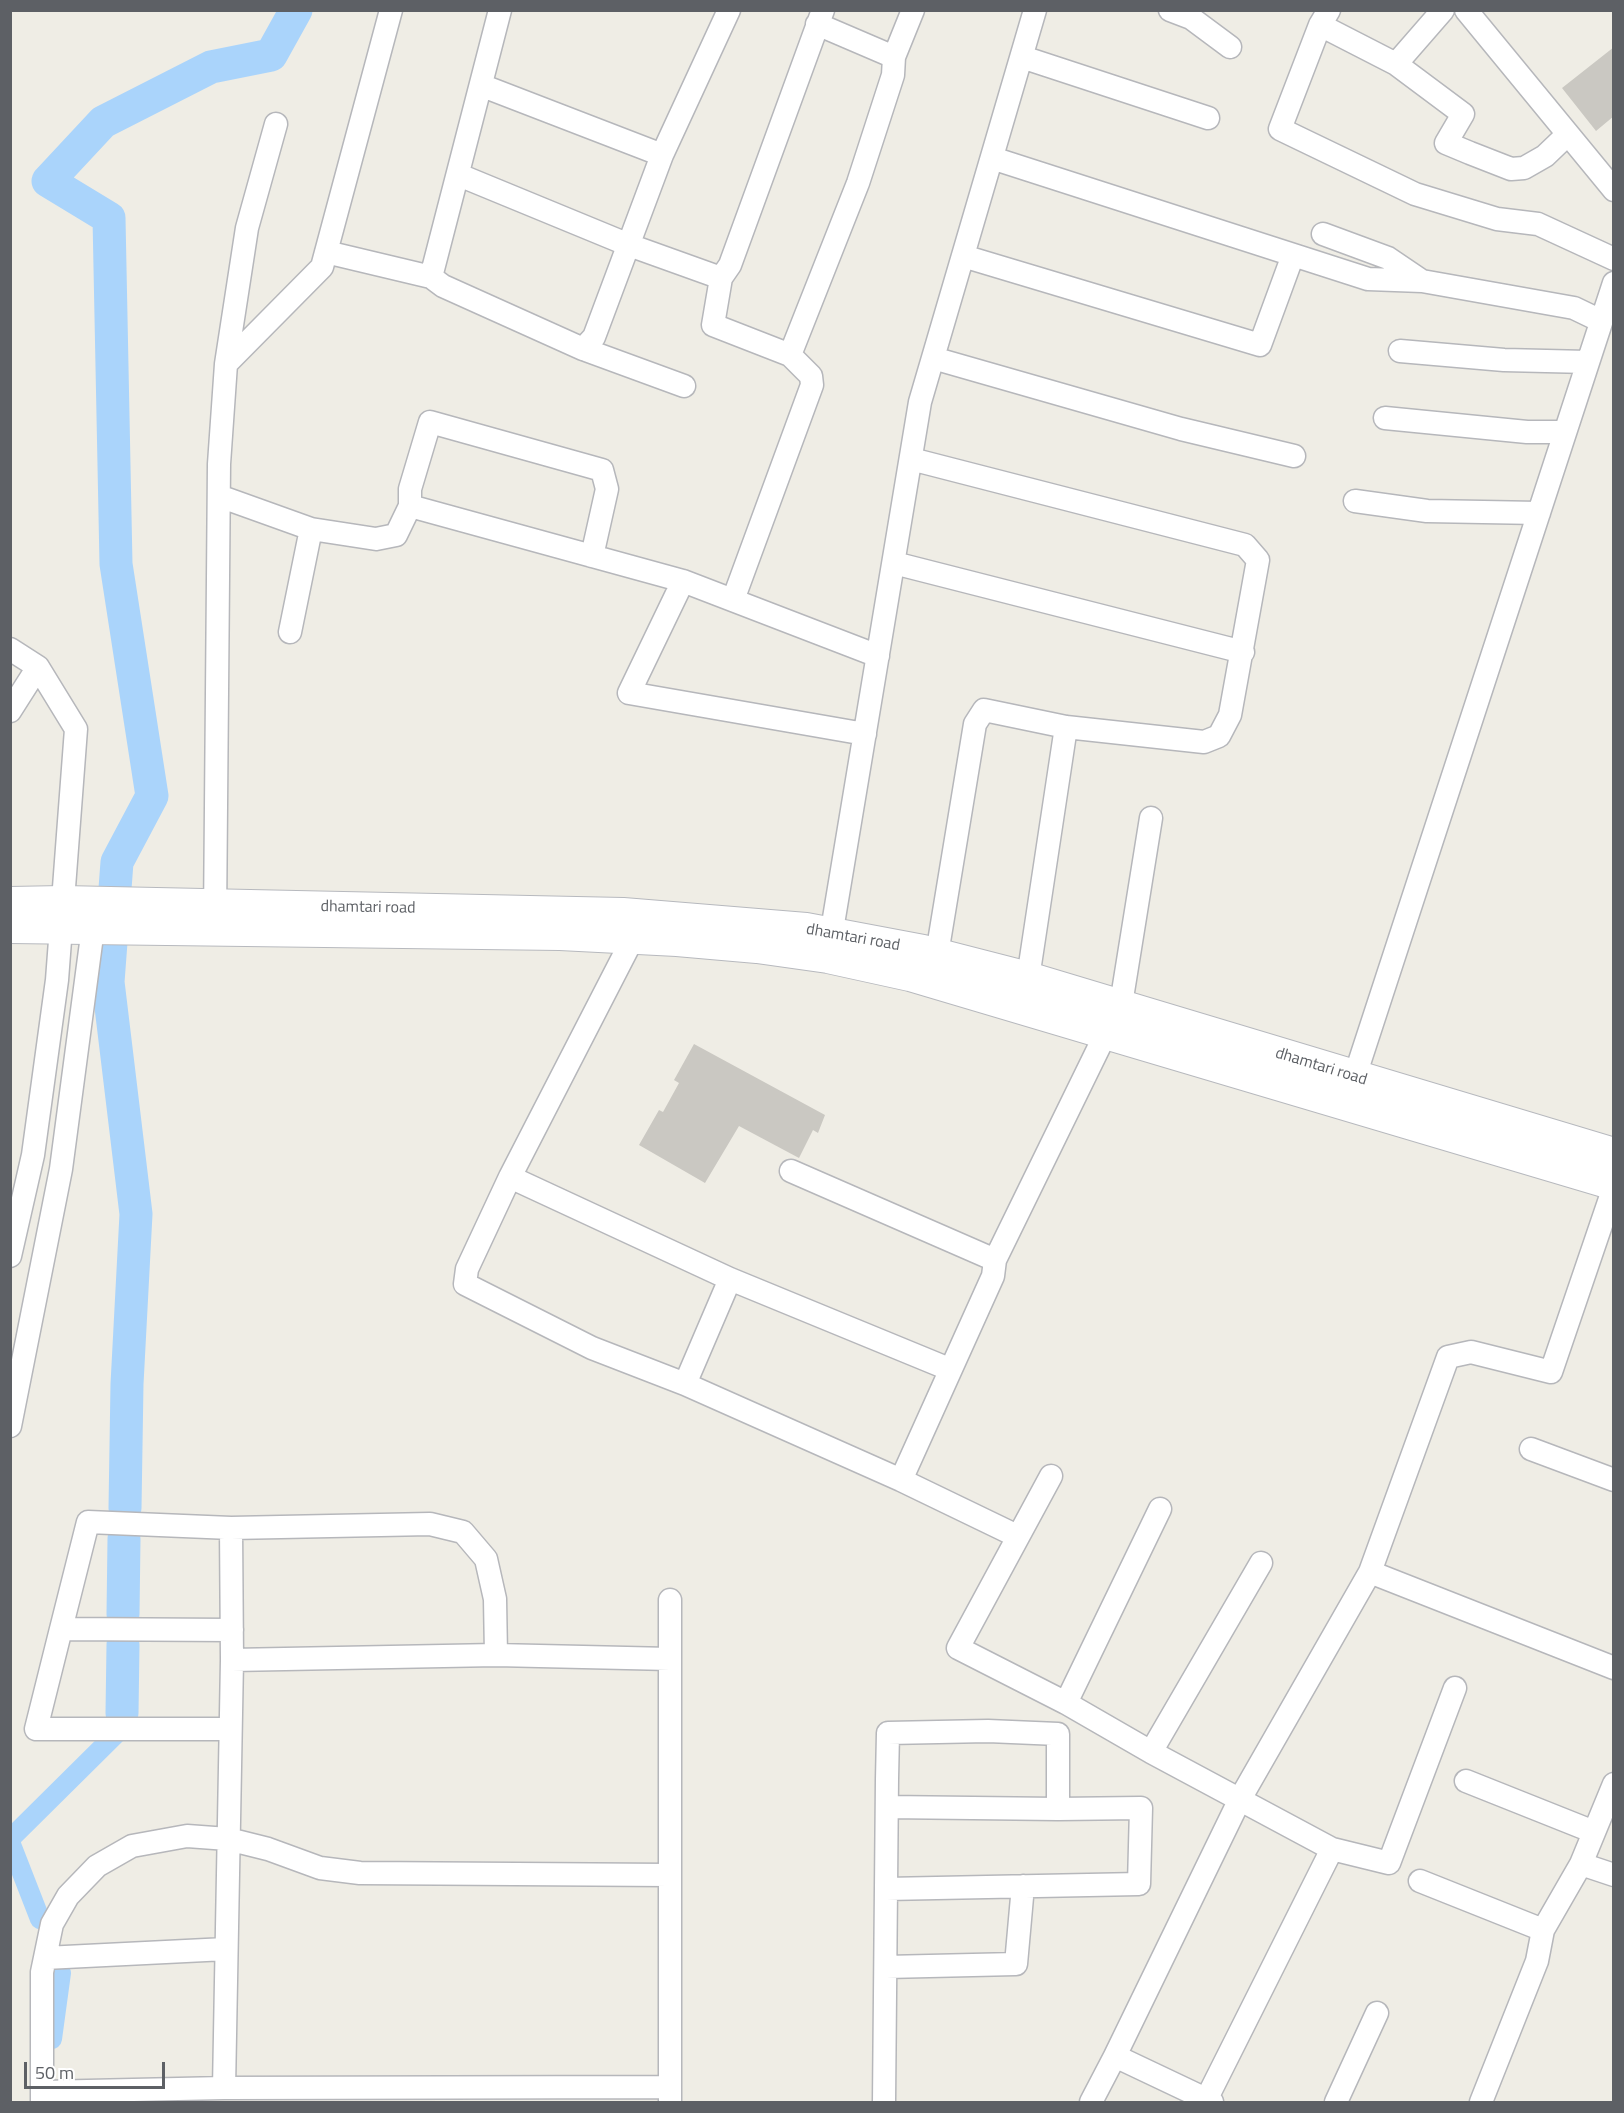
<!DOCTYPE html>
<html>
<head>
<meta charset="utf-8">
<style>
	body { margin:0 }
	#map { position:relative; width:1624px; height:2113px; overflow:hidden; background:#efede5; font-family:"Titillium Web",sans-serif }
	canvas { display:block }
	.frame { position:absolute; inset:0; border:12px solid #5d6065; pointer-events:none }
	.scale { position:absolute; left:24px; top:2062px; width:141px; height:27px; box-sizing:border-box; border:3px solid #5d6065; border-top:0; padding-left:8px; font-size:18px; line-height:21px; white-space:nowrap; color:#5d6065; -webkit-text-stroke:4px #fff; paint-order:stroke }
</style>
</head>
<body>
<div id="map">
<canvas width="1624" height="2113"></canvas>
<div class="frame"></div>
<div class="scale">50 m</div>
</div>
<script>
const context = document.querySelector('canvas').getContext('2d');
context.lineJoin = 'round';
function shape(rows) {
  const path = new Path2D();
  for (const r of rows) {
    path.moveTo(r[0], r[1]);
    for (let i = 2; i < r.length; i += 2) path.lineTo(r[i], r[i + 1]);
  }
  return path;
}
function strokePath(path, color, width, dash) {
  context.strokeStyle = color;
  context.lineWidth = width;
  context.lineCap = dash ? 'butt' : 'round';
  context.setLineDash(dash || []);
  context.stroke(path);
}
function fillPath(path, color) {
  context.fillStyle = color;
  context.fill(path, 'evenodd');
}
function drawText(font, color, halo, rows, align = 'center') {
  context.font = font + ' "Titillium Web",sans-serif';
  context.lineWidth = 4.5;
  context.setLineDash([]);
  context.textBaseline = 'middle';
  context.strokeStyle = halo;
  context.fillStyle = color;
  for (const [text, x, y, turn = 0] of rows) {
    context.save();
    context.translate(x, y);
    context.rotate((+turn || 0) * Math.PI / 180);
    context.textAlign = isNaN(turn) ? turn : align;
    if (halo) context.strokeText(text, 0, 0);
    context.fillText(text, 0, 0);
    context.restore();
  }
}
const canal = shape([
	[10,1839,121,1729],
	[10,1842,40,1919],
	[52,2039,61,1973,57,1964]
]);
const river = shape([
	[125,1508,127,1384,136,1214,108,982,117,862,152,796,116,564,109,218,48,181,103,122,211,67,271,55,296,10],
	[123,1614,124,1539],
	[122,1713,123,1645]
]);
const building = shape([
	[1614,47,1614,116,1596,131,1562,88],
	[694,1044,825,1115,818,1133,813,1130,799,1158,739,1126,705,1183,639,1145,659,1110,663,1112,679,1083,674,1080]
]);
const street = shape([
	[1170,10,1191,18,1230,47],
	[1329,10,1320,25,1280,129,1415,194,1497,219,1538,224,1614,259],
	[1466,10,1614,190],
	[817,24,894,57],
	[1320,25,1396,64,1443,10],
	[1022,57,1208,118],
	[1396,64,1463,114,1446,143,1470,153,1511,169,1524,168,1545,156,1568,134],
	[483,86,662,155],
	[992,158,1368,279,1422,281,1574,308,1601,321],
	[459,175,629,245,721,278],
	[1323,234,1388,258,1422,281],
	[326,252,431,277,443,286,583,349,594,337,662,155,729,10],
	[963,256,1260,345,1293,255],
	[431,277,500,10],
	[583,349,684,386],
	[1400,351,1504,360,1588,362],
	[790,355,858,183,893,75,894,57,913,10],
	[933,358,1181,429,1294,456],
	[226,364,247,228,276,124],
	[1385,418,1527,432,1565,432],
	[911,459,1245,545,1258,560,1230,715,1219,736,1204,742,1066,727,984,710,975,724,937,954],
	[219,496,311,529],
	[1355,501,1427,511,1539,513],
	[410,506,683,581,878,656],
	[894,563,1243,652],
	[683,581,629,693,865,734],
	[733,600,812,385,811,376,790,355,713,325,721,278,730,265,823,10],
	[290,632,311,529,376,539,396,535,410,506,410,489,430,422,602,470,607,489,592,556],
	[10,649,38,667,76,729,57,980,33,1155,10,1256],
	[10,711,38,667],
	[215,920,219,464,226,364,322,267,391,10],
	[633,938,510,1177,467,1269,465,1284,592,1348,685,1384,901,1480,1017,1536],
	[829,948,920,402,1035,10],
	[1028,978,1066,727],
	[1119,1005,1122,998,1151,818],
	[1351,1088,1614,283],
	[791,1171,995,1260],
	[510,1177,730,1279,949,1369],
	[685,1384,730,1279],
	[10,1426,61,1169,95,913],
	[1531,1449,1614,1480],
	[1051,1476,958,1648,1066,1703,1151,1752,1332,1849,1389,1863,1455,1688],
	[901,1480,993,1276,995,1260,1106,1033],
	[231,1528,88,1522,61,1629,232,1630],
	[1370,1572,1614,1668],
	[670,1600,670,2101],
	[61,1629,36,1729,230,1729],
	[496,1655,495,1599,486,1559,463,1532,430,1524,231,1528,232,1660,496,1655,670,1659],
	[232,1660,224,2088,670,2087],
	[1066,1703,1160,1509],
	[1151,1752,1261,1563],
	[1466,1781,1594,1832],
	[887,1807,1058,1809],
	[1581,1864,1614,1875],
	[1420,1881,1543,1930],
	[45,1958,226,1949],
	[886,1967,1016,1964,1023,1886],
	[42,2092,224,2088],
	[42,2102,42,1972,52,1924,68,1896,97,1866,132,1846,187,1836,228,1839,268,1849,320,1868,360,1873,670,1875],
	[884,2102,887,1779,888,1733,988,1731,1058,1734,1058,1809,1141,1808,1139,1884,886,1889],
	[1091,2102,1115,2056],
	[1205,2102,1332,1849],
	[1212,2102,1115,2056,1240,1799,1370,1572,1448,1357,1471,1352,1551,1372,1614,1187],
	[1336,2102,1377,2013],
	[1481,2102,1537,1961,1543,1930,1581,1864,1614,1784]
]);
const secondary = shape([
	[10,903,63,902,623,914,806,929,923,951,1028,978,1614,1154],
	[10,927,560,934,677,940,757,947,828,957,910,975,1614,1184]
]);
const streetNames = [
	["dhamtari road",368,908,1],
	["dhamtari road",853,938,10],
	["dhamtari road",1321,1067,17]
];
strokePath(canal, '#aad4fb', 20);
strokePath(river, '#aad4fb', 33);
fillPath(building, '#cac8c2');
strokePath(street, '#b6b7bb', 25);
strokePath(secondary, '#b7b9be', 34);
strokePath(street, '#fff', 22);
strokePath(secondary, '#fff', 32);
drawText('16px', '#5d6065', '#fff', streetNames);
</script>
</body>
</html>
